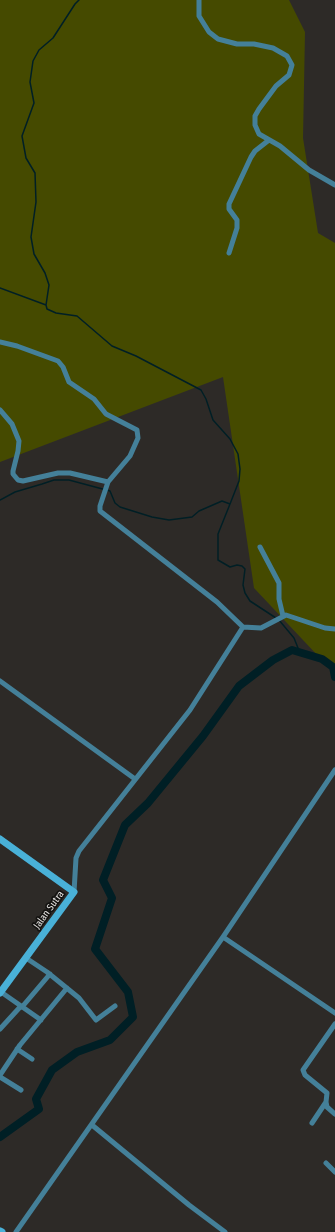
<!DOCTYPE html>
<html>
<head>
<meta charset="utf-8">
<style>
	body { margin:0 }
	canvas { display:block; background:#2d2a27 }
</style>
</head>
<body>
<canvas width="335" height="1232"></canvas>
<script>
const context = document.querySelector('canvas').getContext('2d');
context.lineJoin = 'round';
function fillPath(path, color) {
  context.fillStyle = color;
  context.fill(path, 'evenodd');
}
function shape(rows) {
  const path = new Path2D();
  for (const r of rows) {
    path.moveTo(r[0], r[1]);
    for (let i = 2; i < r.length; i += 2) path.lineTo(r[i], r[i + 1]);
  }
  return path;
}
function strokePath(path, color, width, dash) {
  context.strokeStyle = color;
  context.lineWidth = width;
  context.lineCap = dash ? 'butt' : 'round';
  context.setLineDash(dash || []);
  context.stroke(path);
}
function drawText(font, color, halo, rows, align = 'center') {
  context.font = font + ' "Fira Sans Condensed",sans-serif';
  context.lineWidth = 3.5;
  context.setLineDash([]);
  context.textBaseline = 'middle';
  context.strokeStyle = halo;
  context.fillStyle = color;
  for (const [text, x, y, turn = 0] of rows) {
    context.save();
    context.translate(x, y);
    context.rotate((+turn || 0) * Math.PI / 180);
    context.textAlign = isNaN(turn) ? turn : align;
    if (halo) context.strokeText(text, 0, 0);
    context.fillText(text, 0, 0);
    context.restore();
  }
}
const green = shape([
	[0,0,289,0,305,32,303,138,318,233,335,243,335,674,254,588,223,377,0,462]
]);
const stream = shape([
	[0,288,46,305,47,309,56,313,77,316,112,346,136,356,201,390,206,399,213,420,230,439,238,454,240,469,239,481,230,504],
	[46,305,49,285,45,273,34,254,31,237,36,202,35,173,26,158,22,136,34,103,30,82,33,61,39,50,53,38,75,4,79,0],
	[0,500,15,492,42,484,54,480,69,480,110,491,115,503,120,507,152,517,169,520,192,517,199,511,222,501,230,504,218,534,218,560,230,567,237,565,242,566,245,569,243,585,245,593,250,601,276,618],
	[279,620,294,638,300,653]
]);
const river = shape([
	[0,1137,39,1109,36,1099,52,1070,77,1052,110,1040,133,1017,128,992,95,949,112,898,103,880,125,825,148,803,203,736,239,686,273,660,292,650,322,659,333,667,335,677]
]);
const street = shape([
	[199,0,199,16,209,32,218,39,237,44,254,44,273,48,287,56,292,65,289,75,276,86,259,109,255,116,255,125,259,134,280,146,309,170,335,185],
	[229,253,237,228,237,220,229,209,229,204,251,157,255,151,269,140],
	[0,342,17,346,58,361,63,367,69,382,94,399,106,414,137,430,138,438,130,456,108,482,100,506,100,511,217,602,243,627],
	[0,410,12,424,19,441,18,451,13,471,13,474,18,480,23,481,58,473,70,473,108,482],
	[260,547,279,583,279,599,283,616],
	[0,681,135,779],
	[74,892,76,858,79,851,190,710,243,627,261,628,286,615,325,628,335,629],
	[223,937,335,1013],
	[26,958,47,972,79,998,96,1020,115,1006],
	[21,1006,41,1020],
	[22,1007,50,974],
	[335,1024,303,1070,305,1075,327,1093,326,1102,327,1107,335,1114],
	[0,1029,21,1006,1,992],
	[17,1049,32,1059],
	[0,1075,20,1045,67,988],
	[0,1077,21,1090],
	[312,1123,326,1102],
	[92,1125,189,1205,225,1232],
	[326,1163,335,1172],
	[16,1232,223,937,335,770]
]);
const secondary = shape([
	[0,839,74,892,0,993],
	[0,1231,2,1232]
]);
const streetNames = [
	["Jalan Sutra",49,910,-54]
];
fillPath(green, '#454a00');
strokePath(stream, '#001f25', 1.5);
strokePath(river, '#001f25', 8);
strokePath(street, '#448099', 5);
strokePath(secondary, '#49b1d8', 7);
drawText('10px', '#e6e4e2', '#141311', streetNames);
</script>
</body>
</html>
